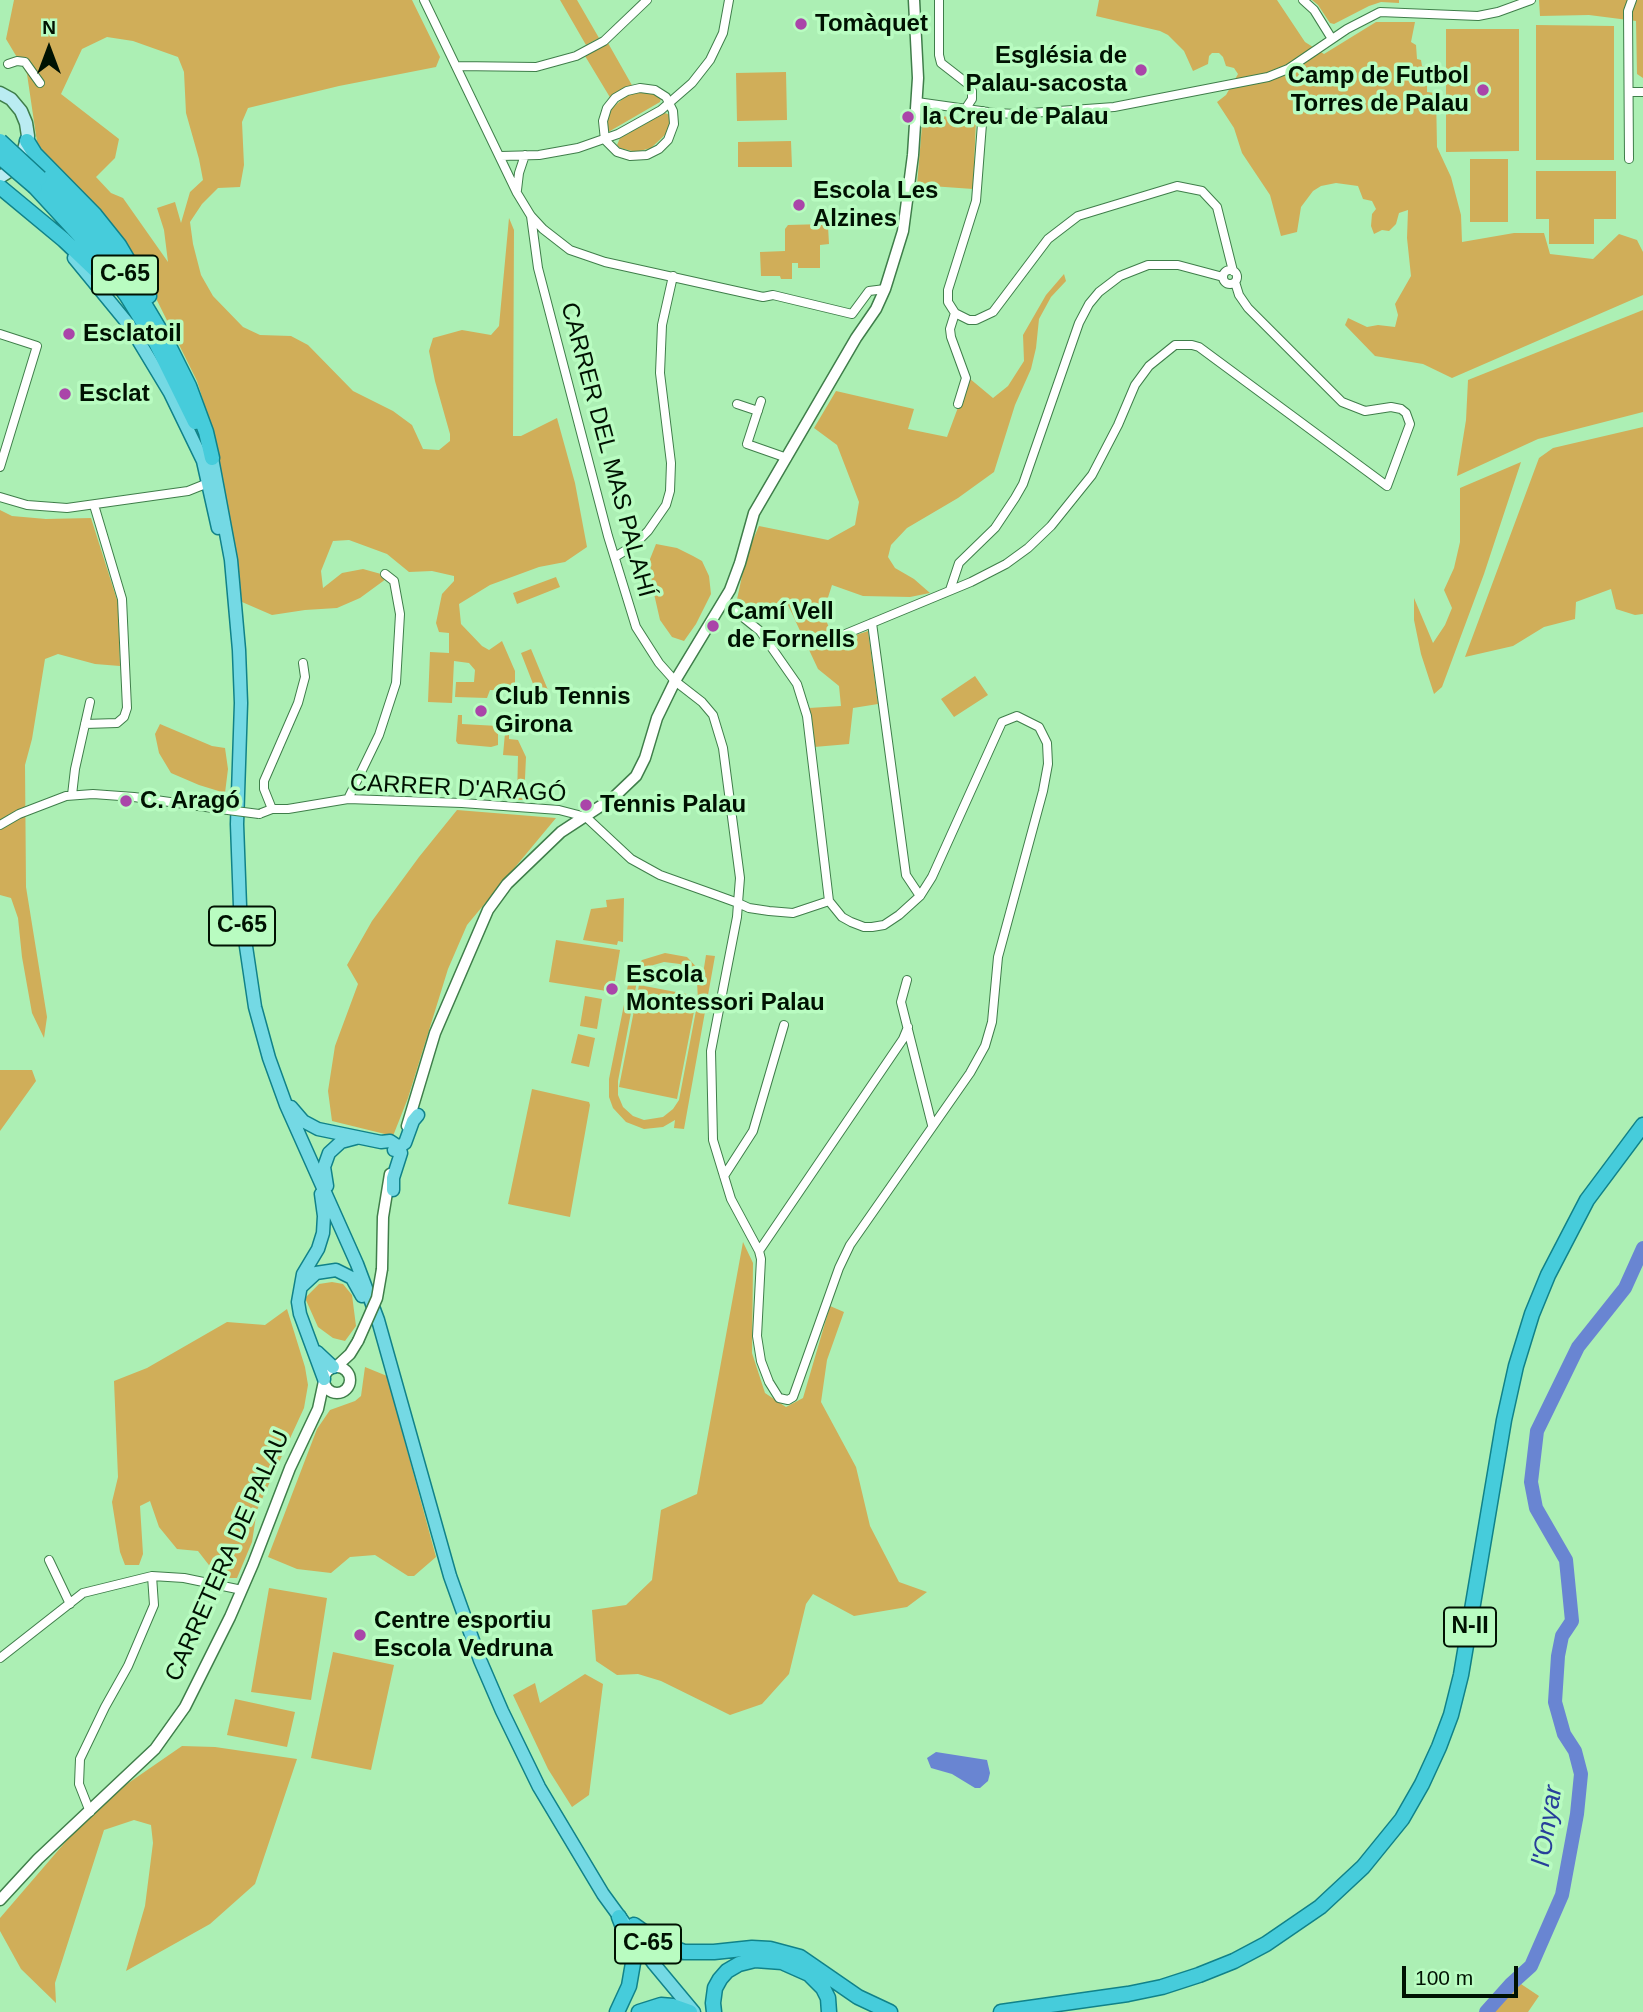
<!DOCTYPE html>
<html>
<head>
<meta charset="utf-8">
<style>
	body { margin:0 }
	#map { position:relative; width:1643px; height:2012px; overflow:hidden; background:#acefb4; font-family:Arial,sans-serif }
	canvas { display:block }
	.north { position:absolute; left:14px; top:14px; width:70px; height:70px; -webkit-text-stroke:5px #b9fcc1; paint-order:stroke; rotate:0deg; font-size:19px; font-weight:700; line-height:28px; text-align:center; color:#001202 }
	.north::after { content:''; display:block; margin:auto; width:24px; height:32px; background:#001202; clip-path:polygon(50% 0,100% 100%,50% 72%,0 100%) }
	.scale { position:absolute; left:1402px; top:1966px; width:116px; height:32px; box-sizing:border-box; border:4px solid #001202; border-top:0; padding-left:9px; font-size:21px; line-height:24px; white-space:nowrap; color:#001202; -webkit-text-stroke:5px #b9fcc1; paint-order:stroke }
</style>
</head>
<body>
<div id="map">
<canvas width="1643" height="2012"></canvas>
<div class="north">N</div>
<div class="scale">100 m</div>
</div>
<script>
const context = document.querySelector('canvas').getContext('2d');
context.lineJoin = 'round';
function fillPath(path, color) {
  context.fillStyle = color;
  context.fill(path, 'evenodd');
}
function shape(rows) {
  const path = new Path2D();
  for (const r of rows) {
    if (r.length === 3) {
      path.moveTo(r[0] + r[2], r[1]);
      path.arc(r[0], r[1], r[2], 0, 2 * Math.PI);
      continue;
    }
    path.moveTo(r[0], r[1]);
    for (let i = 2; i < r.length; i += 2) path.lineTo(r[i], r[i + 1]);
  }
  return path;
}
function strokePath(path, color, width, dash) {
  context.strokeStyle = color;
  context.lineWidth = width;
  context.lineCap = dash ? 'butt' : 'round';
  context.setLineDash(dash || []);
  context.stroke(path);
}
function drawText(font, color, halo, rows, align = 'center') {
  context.font = font + ' Arial,sans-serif';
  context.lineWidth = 7;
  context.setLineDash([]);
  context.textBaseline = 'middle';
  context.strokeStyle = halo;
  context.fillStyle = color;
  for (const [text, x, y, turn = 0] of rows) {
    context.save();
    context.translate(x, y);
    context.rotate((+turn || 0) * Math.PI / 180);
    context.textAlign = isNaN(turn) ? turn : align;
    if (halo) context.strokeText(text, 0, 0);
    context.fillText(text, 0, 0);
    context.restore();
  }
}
const green = shape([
	[14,0,412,0,440,57,436,67,339,86,248,108,242,122,244,165,240,187,218,188,202,204,190,222,193,244,201,275,213,296,243,327,260,335,291,336,308,345,353,391,393,411,412,425,423,449,439,450,450,441,450,434,435,381,429,351,433,338,462,330,491,335,499,326,509,218,514,230,513,436,521,436,557,418,575,483,587,547,565,562,539,567,490,585,459,604,461,624,482,646,489,650,502,641,515,671,515,691,490,690,487,698,455,697,456,682,474,682,475,670,469,663,454,661,452,703,428,702,430,652,449,653,449,633,439,632,436,623,442,594,454,581,454,576,432,571,409,572,387,554,349,540,333,541,321,571,323,588,342,573,363,569,381,574,386,579,360,598,337,608,305,610,272,615,242,602,223,481,213,432,197,381,136,258,104,215,42,150,37,142,27,74,6,39],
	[107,37,133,41,178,57,184,72,186,113,199,159,203,180,190,192,181,223,175,202,157,208,164,230,168,262,123,198,111,193,96,177,115,158,119,139,61,94,82,49],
	[560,0,577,0,599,38,586,45],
	[1099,0,1277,0,1305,42,1324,54,1376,22,1415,22,1411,42,1416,45,1417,59,1421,60,1422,66,1427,67,1427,92,1436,93,1437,147,1451,177,1461,215,1462,242,1514,233,1544,233,1550,254,1593,259,1619,234,1637,240,1643,252,1643,295,1452,378,1423,364,1375,356,1345,325,1348,318,1367,327,1378,325,1395,327,1398,315,1395,304,1411,276,1407,238,1408,210,1399,213,1396,224,1389,231,1382,230,1374,234,1371,226,1372,214,1376,209,1372,201,1363,199,1358,186,1336,183,1321,186,1313,191,1301,207,1297,232,1281,236,1270,195,1242,153,1234,128,1217,102,1226,95,1238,74,1234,68,1226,66,1223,57,1219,53,1212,53,1209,56,1208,64,1193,71,1184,51,1168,35,1160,31,1096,16],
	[1312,0,1399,0,1399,3,1381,2,1369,6,1334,24,1330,23,1318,5],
	[1539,0,1643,0,1643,78,1637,74,1636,21,1589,15,1540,16],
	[1536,25,1614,26,1614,160,1536,160],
	[1446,29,1519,29,1519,151,1446,152],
	[608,43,633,87,611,99,585,56],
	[786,72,787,120,737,121,736,73],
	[642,91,657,94,661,98,660,102,610,131,607,131,605,124,611,109,627,95],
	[665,113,670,115,671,118,667,133,651,148,636,152,620,148,617,145,620,138],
	[923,114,976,120,973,189,917,185],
	[791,141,792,167,738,167,738,142],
	[1470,159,1508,159,1508,222,1470,222],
	[1536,171,1616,171,1616,219,1594,219,1594,244,1549,244,1549,219,1536,219],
	[824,224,824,226,828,226,829,244,820,245,820,268,798,268,798,263,792,263,792,279,781,279,780,276,761,276,760,252,785,251,785,229,788,225],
	[1064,274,1066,281,1051,297,1039,319,1036,348,1031,369,1015,405,994,472,958,498,907,528,891,545,888,557,895,568,914,579,930,593,910,597,863,596,832,585,823,613,835,642,868,631,878,704,853,708,849,744,814,747,809,708,841,706,839,686,818,669,787,603,768,608,756,619,736,604,747,553,759,526,828,540,855,525,859,502,837,445,814,428,836,391,914,409,908,429,947,437,969,378,993,398,1008,386,1024,361,1023,335,1046,295],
	[1643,310,1643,412,1538,439,1457,476,1466,420,1468,380],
	[1643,427,1643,614,1635,615,1616,609,1611,589,1576,602,1575,619,1544,627,1513,646,1465,657,1539,458,1553,448],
	[1521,462,1484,574,1442,687,1434,694,1421,654,1414,620,1414,598,1433,643,1445,625,1452,608,1444,590,1454,568,1460,542,1460,488],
	[0,510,12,516,46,519,91,518,118,603,120,666,95,664,58,654,45,659,32,739,25,765,26,887,47,1017,44,1038,32,1013,22,957,18,918,11,898,0,895],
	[656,544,677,548,693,556,702,561,709,576,711,594,696,624,684,641,672,637,660,620,652,585,650,559],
	[556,577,560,587,517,604,513,593],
	[531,649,548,690,537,694,521,653],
	[975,676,988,695,954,717,941,699],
	[458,715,462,715,462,724,498,726,498,745,491,747,458,744,456,741],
	[160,724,212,746,225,748,228,769,225,793,199,785,171,773,159,753,155,734],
	[505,733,509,733,509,739,518,740,526,757,524,800,517,800,518,756,503,755],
	[457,810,556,818,467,925,448,969,408,1098,393,1136,332,1121,328,1091,335,1046,358,984,347,965,372,921,419,857],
	[624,898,623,942,618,941,617,945,583,940,591,909,607,907,606,900],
	[556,940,620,950,613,992,549,982],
	[665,953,687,957,703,974,706,955,715,956,684,1129,674,1128,675,1120,663,1127,644,1129,626,1122,613,1108,609,1097,609,1079,630,975,642,960],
	[664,962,680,964,690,971,697,982,698,1000,679,1100,673,1109,663,1117,644,1120,633,1116,623,1107,618,1095,618,1081,637,981,650,966],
	[639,985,697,996,677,1099,619,1087],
	[585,996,602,999,597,1029,580,1026],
	[578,1034,595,1038,589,1067,571,1063],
	[0,1070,32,1070,36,1081,0,1131],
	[532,1089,589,1102,590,1105,570,1217,508,1204],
	[743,1242,753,1263,752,1353,765,1393,786,1407,803,1398,830,1306,844,1312,827,1360,821,1402,856,1467,870,1526,899,1582,927,1592,907,1607,854,1616,813,1594,806,1604,789,1674,762,1704,730,1715,661,1681,638,1674,617,1675,596,1661,592,1610,626,1605,652,1580,661,1510,697,1494],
	[332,1282,343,1284,352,1295,356,1326,345,1341,333,1338,318,1327,305,1298,319,1284],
	[287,1309,305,1367,308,1385,304,1408,257,1510,252,1542,237,1578,219,1578,198,1551,177,1549,159,1527,150,1501,140,1506,143,1554,139,1565,125,1565,120,1552,112,1502,118,1477,114,1381,147,1368,227,1322,265,1325],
	[365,1367,387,1376,436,1557,414,1576,408,1576,375,1555,350,1557,331,1573,297,1569,268,1557,317,1429,330,1410,355,1401,361,1396],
	[269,1588,327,1598,311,1700,251,1692],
	[333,1652,394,1665,371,1770,311,1758],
	[585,1674,603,1684,589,1795,572,1807,548,1769,513,1695,535,1683,540,1703],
	[235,1699,295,1712,287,1747,227,1735],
	[182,1746,215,1747,297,1759,255,1884,210,1924,126,1971,145,1906,153,1843,151,1825,134,1820,104,1830,55,1983,56,2003,21,1969,0,1931,0,1918,98,1804],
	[1521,1984,1539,1996,1528,2012,1493,2012]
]);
const water = shape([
	[936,1752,987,1760,990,1773,988,1781,980,1788,975,1788,952,1774,931,1768,927,1758]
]);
const river = shape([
	[1486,2012,1511,1984,1531,1966,1562,1895,1577,1814,1581,1774,1575,1751,1564,1734,1555,1702,1558,1656,1562,1636,1572,1621,1566,1560,1536,1508,1531,1482,1537,1431,1578,1347,1625,1288,1643,1248]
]);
const minor = shape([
	[424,0,517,193,531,216,543,229,570,250,605,262,763,297,773,295,852,314,869,291,885,289],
	[939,0,939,55,941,63,968,84,972,91,972,99,966,108],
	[1303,0,1314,10,1332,39],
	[8,64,17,61,25,62,40,83],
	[457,66,536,67,576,56,604,41,647,0],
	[640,88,655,90,666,97,673,111,674,124,668,140,659,149,647,155,630,156,617,152,605,140,603,121,607,108,615,98,627,91,640,88],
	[1629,92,1643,92],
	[917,102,995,113,1017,114,1114,107,1268,77,1288,69,1347,29,1380,12,1478,16,1498,12,1531,0],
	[983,111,976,201,948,290,948,302,955,313,969,320,976,320,993,312,1048,239,1078,216,1177,186,1202,191,1217,207,1233,271],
	[501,156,539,155,578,148,618,134,661,110,692,83,710,60,723,33,729,0],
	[1629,159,1628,11,1632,0],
	[517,190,519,173,525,155],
	[1230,277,7],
	[955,313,950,329,951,337,966,378,958,404],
	[0,334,37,346,0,467],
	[761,401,747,444,787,458],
	[737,404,758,411],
	[0,497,27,505,67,508,188,491,208,483],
	[615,557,634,545,648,531,666,505,670,491,671,463,660,373,662,325,673,276],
	[950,590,959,563,995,528,1015,498,1023,484,1079,323,1089,304,1099,292,1120,276,1148,265,1178,265,1223,277],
	[724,602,760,631,797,684,807,716,829,901],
	[872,623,906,875,920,896],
	[826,642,971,582,1006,564,1028,548,1051,526,1092,475,1118,425,1135,385,1149,366,1175,345,1192,345,1199,347,1387,486,1410,424,1406,413,1401,409,1391,407,1365,411,1342,402,1248,308,1239,295,1235,282],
	[85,724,117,723,124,717,127,708,122,599,94,505],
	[72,795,75,769,90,702],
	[348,799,379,735,396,683,400,614,394,581,385,574],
	[272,809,264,789,264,781,298,703,305,677,303,663],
	[259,814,272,809,288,809,348,799,462,803,559,810,586,817,631,859,660,875,716,895,738,903,749,908,769,911,793,913,829,901,842,917,851,922,864,927,872,927,884,925,899,915,920,896,932,877,1002,722,1017,716,1039,727,1047,743,1048,764,1043,791,998,957,992,1022,985,1046,970,1073,850,1245,839,1268,793,1397,788,1400,779,1398,769,1382,761,1361,757,1336,761,1259,759,1251,731,1199,713,1140,711,1051,737,917,738,903,740,878,723,748,713,715,702,702,675,681,659,663,636,627,608,536,538,268,531,216],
	[0,825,19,814,66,796,93,794,134,797,220,809],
	[907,980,901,1002,932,1125],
	[724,1176,753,1131,784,1025],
	[759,1251,903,1039,908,1027],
	[49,1560,70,1604],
	[0,1658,83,1593,152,1576,184,1578,242,1590],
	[90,1812,79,1784,80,1759,105,1707,128,1666,154,1605,152,1576]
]);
const tertiary = shape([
	[407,1126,435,1033,488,910,507,884,561,832,613,798,636,776,645,758,657,718,675,681,730,590,740,563,754,513,856,338,876,309,885,289,903,231,913,155,918,78,914,0],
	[382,1269,383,1217,390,1174],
	[337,1366,350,1354,358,1341],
	[337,1380,13],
	[0,1900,38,1859,155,1749,185,1707,230,1617,253,1564,290,1468,318,1409,324,1381]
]);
const secondary = shape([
	[0,93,11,99,21,111,26,123,28,136,21,159,11,170,0,177]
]);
const primary = shape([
	[74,258,129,325,170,393,203,461,218,528],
	[212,458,231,560,239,650,241,703,237,824,240,906,255,1007,269,1058,286,1105,357,1264,378,1320,450,1576,480,1660,502,1711,539,1787,603,1894,654,1964,694,2012],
	[291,1107,303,1121,318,1129,381,1142,390,1141,399,1147],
	[394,1150,405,1143,413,1121,418,1115],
	[327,1186,324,1167,329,1153,341,1142,356,1138],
	[393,1190,393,1178,401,1153,399,1147],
	[321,1194,324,1216,323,1233,318,1249,303,1274,298,1302,300,1314,324,1379],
	[301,1287,316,1273,336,1270,352,1278,362,1296],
	[317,1352,333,1367]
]);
const trunk = shape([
	[27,141,35,154,95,215,119,245,149,296],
	[40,178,102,242,136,290,167,342,189,386,206,432,212,458],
	[0,187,64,240,109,283],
	[35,187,93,250,127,296,156,343,195,422],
	[634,1925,658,1942,684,1952,714,1952,752,1948,770,1949,800,1957,858,1997,890,2012],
	[617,2012,629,1986,633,1963,632,1950,619,1917],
	[639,2012,661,2005,673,2006,690,2012],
	[714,2012,713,2003,715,1988,720,1979,727,1971,739,1964,755,1960,782,1962,809,1974,823,1988,828,1998,829,2012],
	[1001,2012,1128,1994,1162,1987,1199,1975,1234,1961,1266,1944,1320,1907,1363,1867,1402,1819,1422,1784,1439,1747,1451,1715,1461,1675,1504,1420,1516,1366,1532,1314,1548,1275,1587,1200,1643,1125]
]);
const minorBridge = shape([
	[220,809,259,814]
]);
const tertiaryBridge = shape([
	[358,1341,377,1298,382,1269]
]);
const trunkBridge = shape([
	[0,141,40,178],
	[0,157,35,187]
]);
const markers = [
	[801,24,7,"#aa45a9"],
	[1141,70,7,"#aa45a9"],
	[1483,90,7,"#aa45a9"],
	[908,117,7,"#aa45a9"],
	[799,205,7,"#aa45a9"],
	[69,334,7,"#aa45a9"],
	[65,394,7,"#aa45a9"],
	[713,626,7,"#aa45a9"],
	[481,711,7,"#aa45a9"],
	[126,801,7,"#aa45a9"],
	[586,805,7,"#aa45a9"],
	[612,989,7,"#aa45a9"],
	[360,1635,7,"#aa45a9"]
];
const shields = [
	[125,275,66],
	[242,926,66],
	[1470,1627,52],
	[648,1944,66]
];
const shieldNames = [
	["C-65",125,275],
	["C-65",242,926],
	["N-II",1470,1627],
	["C-65",648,1944]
];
const poiNames = [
	["Tomàquet",815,24],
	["Església de",1127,56,"right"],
	["Palau-sacosta",1127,84,"right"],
	["Camp de Futbol",1469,76,"right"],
	["Torres de Palau",1469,104,"right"],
	["la Creu de Palau",922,117],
	["Escola Les",813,191],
	["Alzines",813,219],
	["Esclatoil",83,334],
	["Esclat",79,394],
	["Camí Vell",727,612],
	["de Fornells",727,640],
	["Club Tennis",495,697],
	["Girona",495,725],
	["C. Aragó",140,801],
	["Tennis Palau",600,805],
	["Escola",626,975],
	["Montessori Palau",626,1003],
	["Centre esportiu",374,1621],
	["Escola Vedruna",374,1649]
];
const streetNames = [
	["CARRER DEL MAS PALAHÍ",607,450,75],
	["CARRER D'ARAGÓ",458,789,3],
	["CARRETERA DE PALAU",228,1556,-66]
];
const waterNames = [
	["l'Onyar",1548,1826,-81]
];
fillPath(green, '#d0ae59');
fillPath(water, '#6985d2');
strokePath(river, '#6985d2', 14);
strokePath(minor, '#3f7e4a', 10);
strokePath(tertiary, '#3f7e4a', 13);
strokePath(secondary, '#3f7e4a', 15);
strokePath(primary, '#108289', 15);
strokePath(trunk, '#108289', 17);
strokePath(minor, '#fff', 8);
strokePath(tertiary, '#fff', 10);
strokePath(secondary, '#baecf2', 12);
strokePath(primary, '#74d9e4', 12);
strokePath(trunk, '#46ccdb', 14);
strokePath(minorBridge, '#3f7e4a', 10, []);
strokePath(tertiaryBridge, '#3f7e4a', 13, []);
strokePath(trunkBridge, '#108289', 17, []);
strokePath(minorBridge, '#fff', 8);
strokePath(tertiaryBridge, '#fff', 10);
strokePath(trunkBridge, '#46ccdb', 14);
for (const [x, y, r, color] of markers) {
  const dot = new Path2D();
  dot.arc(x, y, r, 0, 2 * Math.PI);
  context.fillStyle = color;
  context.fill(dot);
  strokePath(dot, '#b9fcc1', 2.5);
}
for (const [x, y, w] of shields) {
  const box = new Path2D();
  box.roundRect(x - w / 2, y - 19.5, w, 39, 5);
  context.fillStyle = '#b9fcc1';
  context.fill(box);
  strokePath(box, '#001202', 2);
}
drawText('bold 23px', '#001202', null, shieldNames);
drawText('bold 24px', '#001202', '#b9fcc1', poiNames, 'left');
drawText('24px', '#001202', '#b9fcc1', streetNames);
drawText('italic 26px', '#273f9a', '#b9fcc1', waterNames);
</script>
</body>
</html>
